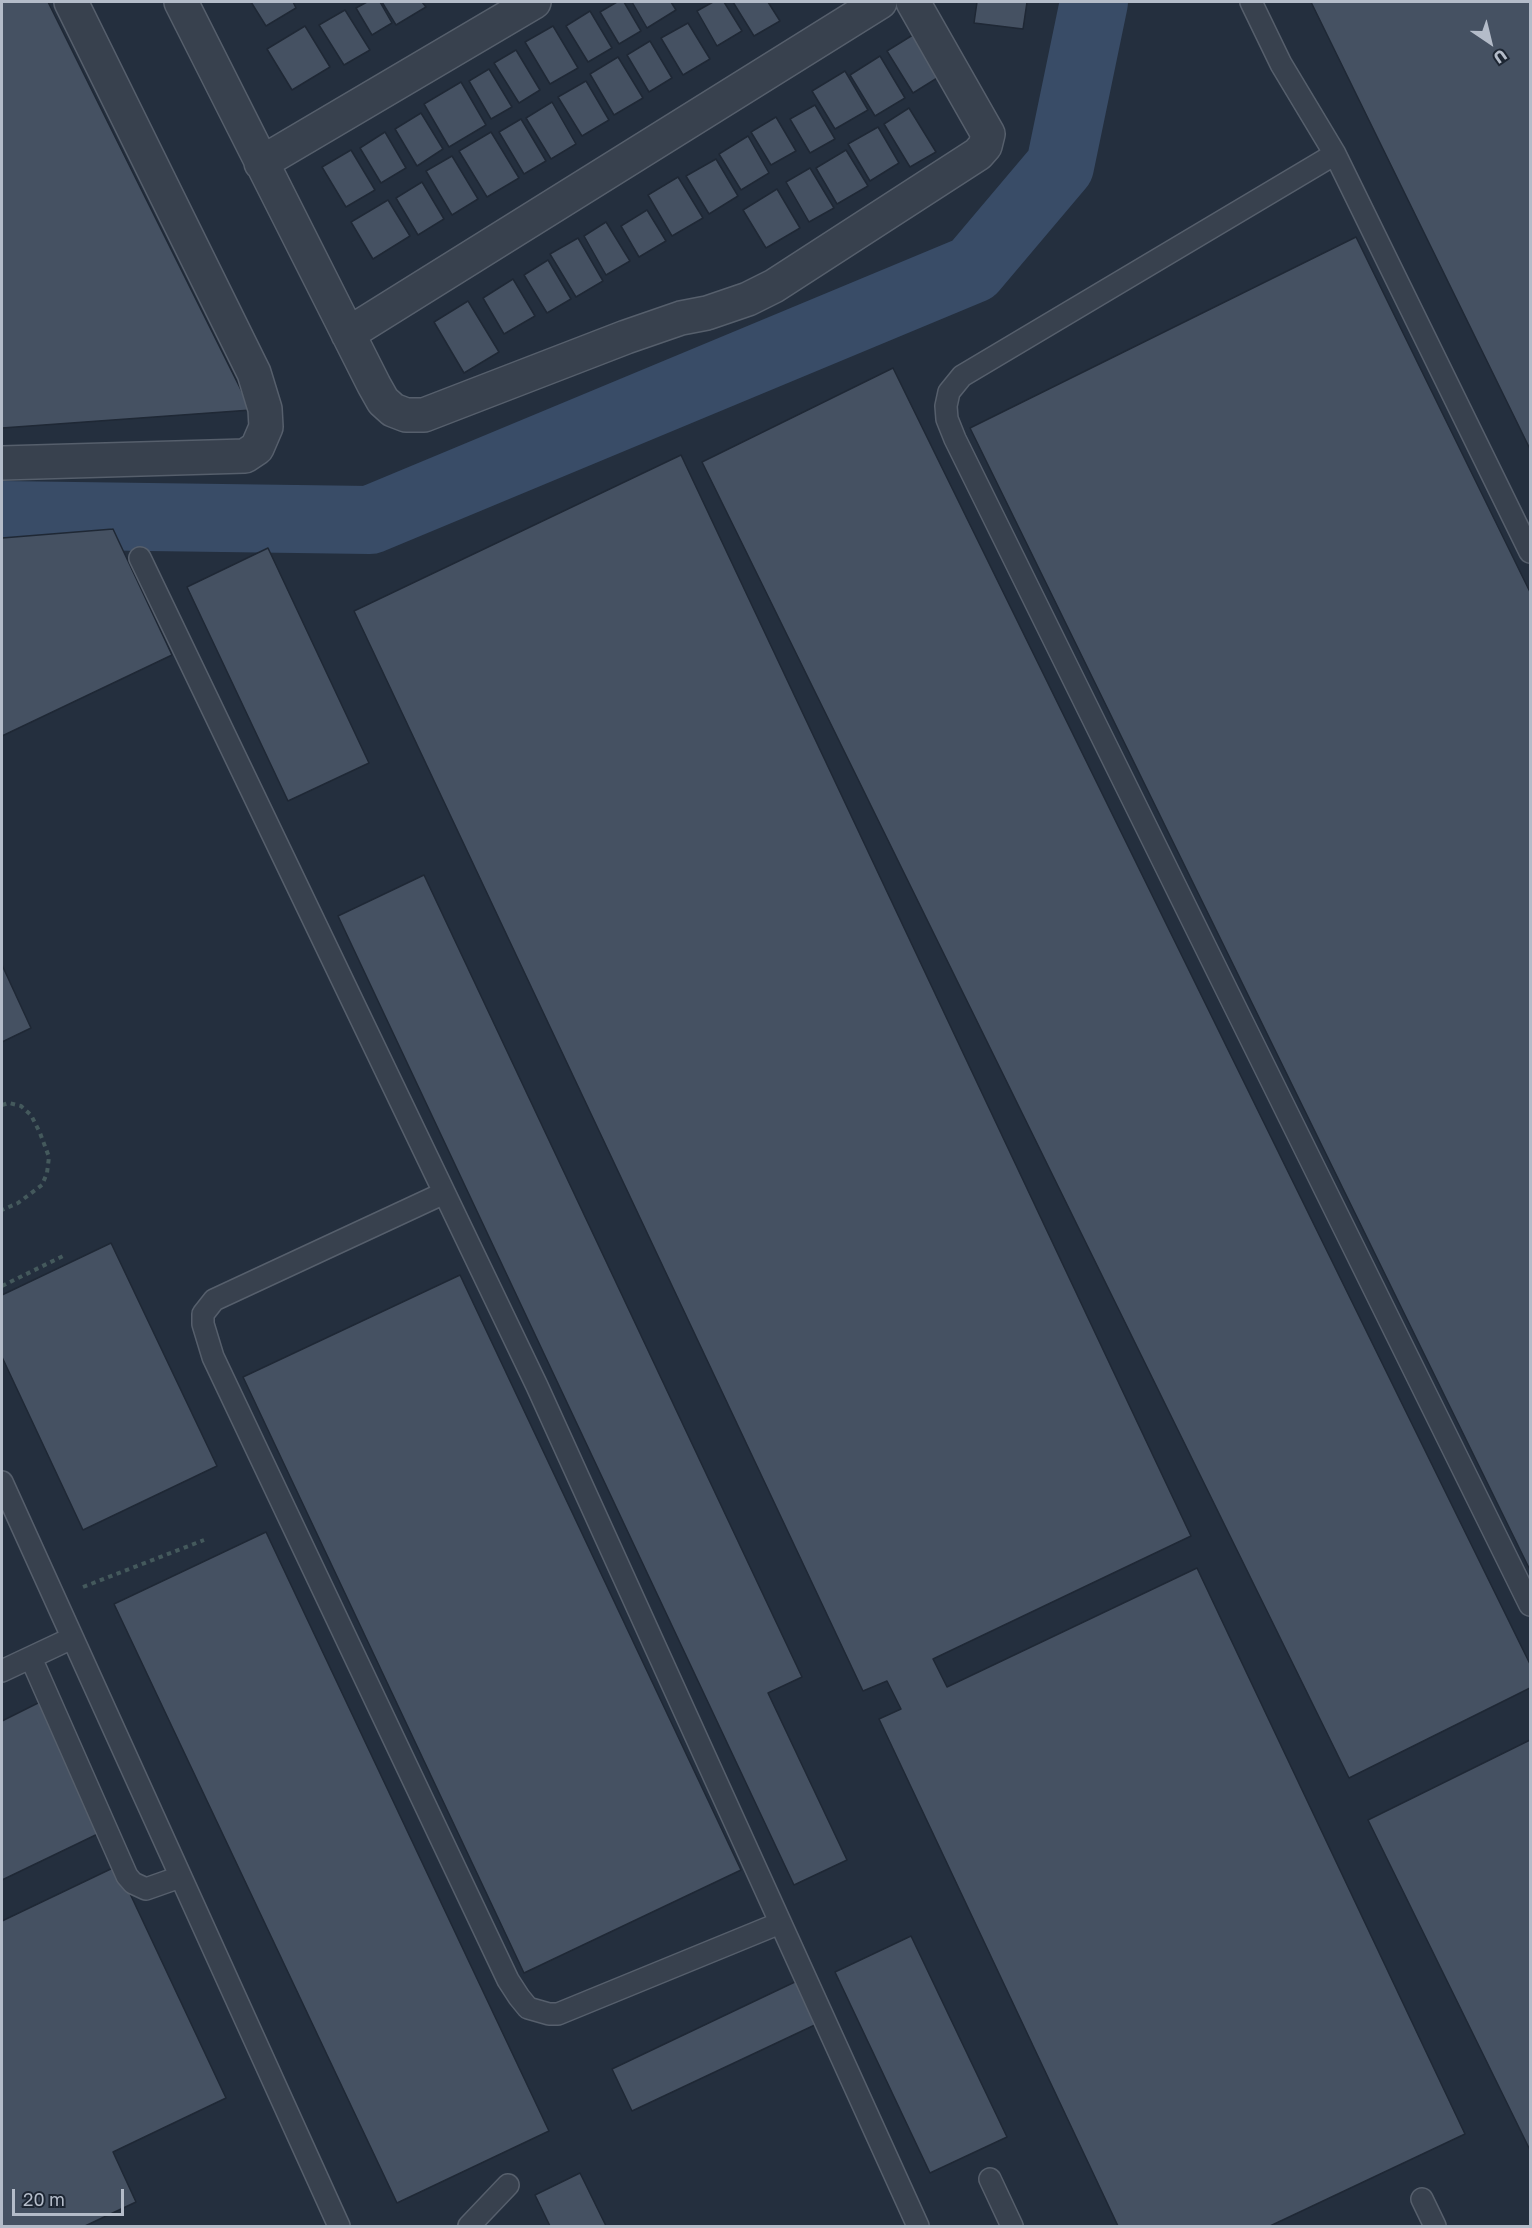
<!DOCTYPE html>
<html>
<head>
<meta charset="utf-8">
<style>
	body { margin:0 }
	#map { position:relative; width:1532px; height:2228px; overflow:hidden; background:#242f3e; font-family:"Golos Text",sans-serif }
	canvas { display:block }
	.frame { position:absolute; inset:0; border:3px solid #b4bcc9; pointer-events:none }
	.north { position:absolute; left:1460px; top:12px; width:60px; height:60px; -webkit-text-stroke:4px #1d2633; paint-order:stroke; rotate:145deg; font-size:16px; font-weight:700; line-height:24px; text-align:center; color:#b4bcc9 }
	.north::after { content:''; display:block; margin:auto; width:21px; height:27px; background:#b4bcc9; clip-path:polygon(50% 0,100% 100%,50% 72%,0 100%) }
	.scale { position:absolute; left:12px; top:2189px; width:112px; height:27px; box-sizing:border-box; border:3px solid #b4bcc9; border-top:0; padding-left:8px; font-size:18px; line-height:21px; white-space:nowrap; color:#b4bcc9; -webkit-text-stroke:4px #1d2633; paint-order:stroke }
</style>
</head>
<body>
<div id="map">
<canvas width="1532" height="2228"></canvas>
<div class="frame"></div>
<div class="north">U</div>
<div class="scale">20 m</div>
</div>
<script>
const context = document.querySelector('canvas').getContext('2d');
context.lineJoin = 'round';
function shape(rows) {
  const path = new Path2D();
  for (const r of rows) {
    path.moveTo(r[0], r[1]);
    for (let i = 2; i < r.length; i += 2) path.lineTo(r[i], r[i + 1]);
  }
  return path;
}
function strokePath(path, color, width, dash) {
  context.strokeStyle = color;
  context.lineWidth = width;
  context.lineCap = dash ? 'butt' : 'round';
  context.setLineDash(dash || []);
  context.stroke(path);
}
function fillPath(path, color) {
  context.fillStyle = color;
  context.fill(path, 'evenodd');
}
const river = shape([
	[2,515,370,520,973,269,1060,166,1094,2]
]);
const building = shape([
	[2,2,48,2,251,410,2,428,2,2],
	[251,2,293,2,296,8,266,26,251,2],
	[367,2,380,2,392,23,372,35,356,8,367,2],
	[382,2,422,2,426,7,396,25,382,2],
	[617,2,624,2,641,31,619,44,600,12,617,2],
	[632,2,671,2,676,10,647,28,632,2],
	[713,2,724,2,742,31,717,46,697,11,713,2],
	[733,2,768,2,780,21,754,36,733,2],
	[977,2,1027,2,1023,29,974,23,977,2],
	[1311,2,1530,2,1530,449,1311,2],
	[345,10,370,50,344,65,319,25,345,10],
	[590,11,612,48,588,62,566,26,590,11],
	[688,23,710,59,683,75,661,38,688,23],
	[305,26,330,67,292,90,267,49,305,26],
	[553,26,578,68,550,84,525,42,553,26],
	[916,33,942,75,913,93,887,51,916,33],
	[650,41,672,78,649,92,627,55,650,41],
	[516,50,540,90,519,103,494,63,516,50],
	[880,56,905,98,875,116,850,75,880,56],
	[618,57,643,98,614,115,590,74,618,57],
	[489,69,512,107,491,119,469,81,489,69],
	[845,71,868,110,835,129,812,91,845,71],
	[586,81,609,120,582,136,558,97,586,81],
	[461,82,486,125,449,147,424,104,461,82],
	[552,102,576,144,551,159,526,118,552,102],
	[815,105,835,139,810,153,790,119,815,105],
	[909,108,936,152,910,167,884,124,909,108],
	[421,113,443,149,417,166,395,129,421,113],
	[776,117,796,151,771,165,751,132,776,117],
	[521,119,546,161,524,174,499,132,521,119],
	[878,127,899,163,870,181,848,144,878,127],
	[385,132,406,168,381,183,360,148,385,132],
	[491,132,519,178,487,197,459,151,491,132],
	[748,136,769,173,741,190,719,154,748,136],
	[351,150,375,190,346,207,322,167,351,150],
	[846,150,868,186,837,204,816,168,846,150],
	[452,156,478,199,452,215,426,171,452,156],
	[716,159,738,196,709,214,686,176,716,159],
	[810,168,834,208,809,222,786,182,810,168],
	[678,177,703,218,672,236,648,195,678,177],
	[422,182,444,219,418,235,396,198,422,182],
	[777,189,800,228,766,248,743,210,777,189],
	[388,200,410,236,373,259,351,222,388,200],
	[647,210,666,241,639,257,621,226,647,210],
	[606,222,630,261,606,275,584,236,606,222],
	[1356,237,1530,592,1530,1570,970,428,1356,237],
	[578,238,603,281,576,297,550,254,578,238],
	[548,260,571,299,547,313,524,275,548,260],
	[513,279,535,316,504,334,483,298,513,279],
	[468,301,499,352,464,373,434,322,468,301],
	[893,368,1530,1664,1530,1688,1349,1778,702,462,893,368],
	[681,455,1191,1536,933,1659,947,1687,1197,1568,1465,2134,1270,2226,1118,2226,879,1719,901,1709,887,1681,863,1691,354,611,681,455],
	[113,529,172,655,2,736,2,538,113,529],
	[268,548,369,763,288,801,187,587,268,548],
	[424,875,802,1677,768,1693,847,1860,794,1885,338,916,424,875],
	[2,965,31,1028,2,1042,2,965],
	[111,1243,217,1466,83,1530,2,1357,2,1295,111,1243],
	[460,1275,741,1870,524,1973,243,1377,460,1275],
	[266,1532,549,2131,397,2203,114,1604,266,1532],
	[44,1700,106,1830,2,1880,2,1721,44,1700],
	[1530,1740,1530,2150,1368,1820,1530,1740],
	[117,1866,226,2098,113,2152,136,2202,85,2226,2,2226,2,1921,117,1866],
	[911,1936,1007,2137,930,2173,835,1972,911,1936],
	[799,1980,819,2023,632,2111,612,2069,799,1980],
	[580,2173,606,2226,550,2226,535,2195,580,2173]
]);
const path = shape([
	[2,1105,9,1103,21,1106,31,1115,40,1133,49,1157,47,1173,42,1185,18,1203,2,1210],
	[2,1286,63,1256],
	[83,1587,204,1540]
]);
const lane = shape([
	[1251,2,1281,64,1335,154,1530,552],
	[1335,154,962,376,949,392,946,406,947,419,955,439,1530,1605],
	[140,558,537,1386,918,2226],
	[444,1193,214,1300,203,1314,203,1324,213,1357,508,1980,519,1997,528,2008,549,2014,558,2014,780,1923],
	[2,1482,339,2226],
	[31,1658,127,1876,133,1883,146,1889,180,1877],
	[2,1671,72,1638],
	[990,2179,1012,2226],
	[1422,2199,1435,2226],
	[469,2226,508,2185]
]);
const street = shape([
	[181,2,374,385,383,401,393,410,406,415,424,415,626,337,681,318,707,313,748,299,774,286,978,154,985,146,988,134,913,2],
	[261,163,534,2],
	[348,334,880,2],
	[2,463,245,456,257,448,266,427,265,409,254,373,71,2]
]);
strokePath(river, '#394c67', 68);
fillPath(building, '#455162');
strokePath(building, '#1f2835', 1.5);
strokePath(lane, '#565f6c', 24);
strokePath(street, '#565f6c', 36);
strokePath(path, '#44595c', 4, [4.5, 4.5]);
strokePath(lane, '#38414e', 21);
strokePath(street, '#38414e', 33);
</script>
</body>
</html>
